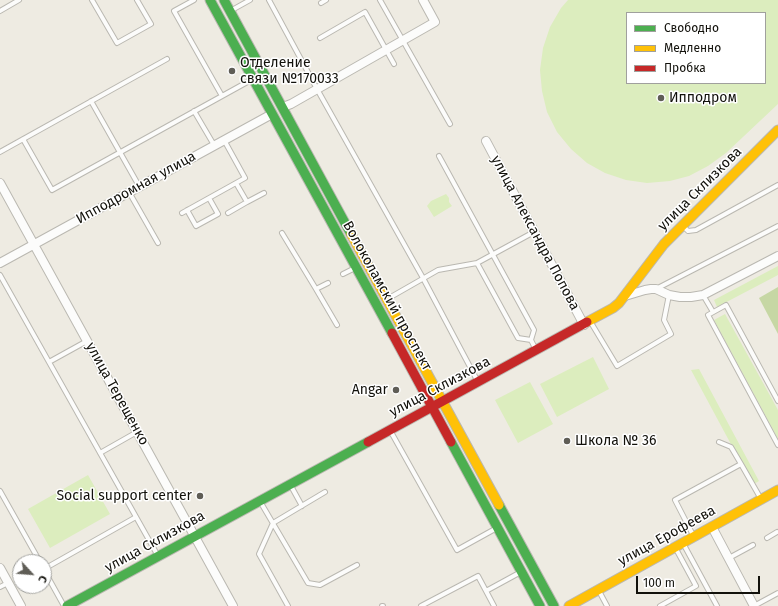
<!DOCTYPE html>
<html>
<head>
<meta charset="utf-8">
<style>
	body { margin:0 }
	#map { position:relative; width:778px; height:606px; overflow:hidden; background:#eeebe2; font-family:"Fira Sans",sans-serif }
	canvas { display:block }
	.legend { position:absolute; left:626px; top:12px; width:140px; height:72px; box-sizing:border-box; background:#fff; border:1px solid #a0a09d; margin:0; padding:5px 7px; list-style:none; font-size:12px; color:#12110b }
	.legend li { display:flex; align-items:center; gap:8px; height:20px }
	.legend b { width:20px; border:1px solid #a0a09d }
	.north { position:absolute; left:12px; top:554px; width:40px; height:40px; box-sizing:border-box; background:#fff; border:1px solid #a0a09d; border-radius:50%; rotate:116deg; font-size:11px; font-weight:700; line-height:16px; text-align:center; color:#12110b }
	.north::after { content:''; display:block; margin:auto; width:14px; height:18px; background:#5f5d56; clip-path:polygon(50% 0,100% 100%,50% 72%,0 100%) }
	.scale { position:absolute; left:636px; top:576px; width:124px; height:18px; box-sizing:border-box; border:2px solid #12110b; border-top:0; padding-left:5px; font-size:12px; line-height:14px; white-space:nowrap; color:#12110b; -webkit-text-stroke:3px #fff; paint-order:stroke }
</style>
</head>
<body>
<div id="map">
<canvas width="778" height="606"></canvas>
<ul class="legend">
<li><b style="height:5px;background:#4caf50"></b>Свободно</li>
<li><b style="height:5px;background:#ffc107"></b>Медленно</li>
<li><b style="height:5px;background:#c62828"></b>Пробка</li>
</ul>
<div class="north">С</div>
<div class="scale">100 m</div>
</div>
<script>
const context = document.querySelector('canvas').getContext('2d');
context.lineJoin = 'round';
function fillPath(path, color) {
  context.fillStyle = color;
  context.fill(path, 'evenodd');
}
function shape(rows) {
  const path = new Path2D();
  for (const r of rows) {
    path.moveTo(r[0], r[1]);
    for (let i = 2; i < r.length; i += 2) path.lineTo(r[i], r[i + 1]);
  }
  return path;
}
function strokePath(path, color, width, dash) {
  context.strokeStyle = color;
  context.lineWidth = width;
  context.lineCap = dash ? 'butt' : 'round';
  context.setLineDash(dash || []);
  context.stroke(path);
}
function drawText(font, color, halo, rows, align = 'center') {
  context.font = font + ' "Fira Sans",sans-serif';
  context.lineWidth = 3;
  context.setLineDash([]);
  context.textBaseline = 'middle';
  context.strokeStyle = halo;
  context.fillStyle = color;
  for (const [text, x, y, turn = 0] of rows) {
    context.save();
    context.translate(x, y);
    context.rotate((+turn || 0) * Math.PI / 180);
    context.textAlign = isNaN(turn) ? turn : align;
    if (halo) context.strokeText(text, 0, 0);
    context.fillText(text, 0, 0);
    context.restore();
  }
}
const green = shape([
	[568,0,778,0,778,104,726,153,708,166,689,176,670,181,647,183,626,180,605,173,587,163,571,149,557,132,547,112,542,91,540,70,543,48,550,27,561,8],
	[627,13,765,13,765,83,627,83],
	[446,194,449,198,449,202,452,206,434,217,427,206,431,201],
	[778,266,778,275,717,307,714,300],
	[725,314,778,410,778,439,714,320],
	[593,357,609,389,557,417,540,384],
	[699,369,759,481,754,484,743,463,740,461,691,370],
	[530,382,553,424,518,443,495,400],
	[88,475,110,514,50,548,28,509]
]);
const forest = shape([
	[778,287,778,334,759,298]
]);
const lane = shape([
	[92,0,117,43,151,24,137,0],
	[194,0,174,11,222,96],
	[269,0,317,89,423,278,477,380],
	[380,0,450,124],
	[321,3,326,0],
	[232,10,250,0],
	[0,11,19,0],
	[320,38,365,12,394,64],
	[91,101,139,186],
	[194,111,214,145],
	[23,139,52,190,251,80],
	[0,152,167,59],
	[439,156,534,330,531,340,535,348],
	[236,183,247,202,264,193],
	[129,192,158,243],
	[187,210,196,226,218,214,209,198],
	[182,213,245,178,224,140],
	[228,213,247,202],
	[684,227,688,231,696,230,778,185],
	[282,233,316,289],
	[477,263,518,338,531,340],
	[343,274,353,269],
	[0,275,158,556],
	[328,283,316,289,337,325],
	[656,289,778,226],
	[703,295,713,312],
	[389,298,438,270,477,263,534,232],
	[590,321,617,366,671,334,664,320,669,295],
	[49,362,87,341],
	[778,401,726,305,708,315,778,445],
	[391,432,457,550,495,529],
	[719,442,731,447,741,464,761,499],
	[100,453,137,432],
	[291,486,302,506],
	[0,491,40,562],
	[261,503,308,583,320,585,357,565],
	[693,535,675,500,741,464],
	[767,538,777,532],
	[684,545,717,606],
	[729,558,753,545],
	[44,569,136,517],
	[44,570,64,606],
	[0,587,8,583],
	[486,591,519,573],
	[599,591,607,606],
	[288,606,259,554,273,523,325,492],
	[382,606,383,606],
	[421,606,478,576,494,606],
	[660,606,696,586,676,549],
	[754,606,778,593]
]);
const street = shape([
	[283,107,291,104,435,22,423,0],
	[486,141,584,325],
	[0,183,233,606],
	[0,263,272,114],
	[625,296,645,290,651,289,656,289,669,295,680,297,691,297,703,295,778,256],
	[712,527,754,606],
	[0,568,21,606]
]);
const fast = shape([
	[210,0,392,333],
	[224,0,351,234],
	[451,442,540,606],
	[499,505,554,606],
	[67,606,368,442]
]);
const slow = shape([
	[351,234,499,505],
	[587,322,613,308,619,303,664,244,778,130],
	[569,606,778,490]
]);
const jam = shape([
	[392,333,451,442],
	[368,442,587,322]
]);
const markers = [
	[232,71,4,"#5f5d56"],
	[661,98,4,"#5f5d56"],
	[396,390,4,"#5f5d56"],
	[567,441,4,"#5f5d56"],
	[200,496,4,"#5f5d56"]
];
const poiNames = [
	["Отделение",240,63],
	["связи №170033",240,79],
	["Ипподром",669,98],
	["Angar",388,390,"right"],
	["Школа № 36",575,441],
	["Social support center",192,496,"right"]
];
const streetNames = [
	["Ипподромная улица",136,188,-29],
	["улица Склизкова",700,189,-45],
	["улица Александра Попова",535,233,62],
	["Волоколамский проспект",387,296,61],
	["улица Склизкова",440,387,-28],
	["улица Терещенко",117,394,61],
	["улица Ерофеева",667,536,-29],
	["улица Склизкова",155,542,-29]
];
fillPath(green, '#dcedbe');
fillPath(forest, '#c6d7a4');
strokePath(lane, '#bab8b1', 6);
strokePath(street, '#bab8b1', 10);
strokePath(fast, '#bab8b1', 11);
strokePath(slow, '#bab8b1', 11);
strokePath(jam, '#bab8b1', 11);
strokePath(lane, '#fcfcfb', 4);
strokePath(street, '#fcfcfb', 8);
strokePath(fast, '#4caf50', 9);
strokePath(slow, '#ffc107', 9);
strokePath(jam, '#c62828', 9);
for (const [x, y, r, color] of markers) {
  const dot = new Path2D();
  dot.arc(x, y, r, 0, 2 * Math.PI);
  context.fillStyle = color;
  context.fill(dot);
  strokePath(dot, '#fff', 1.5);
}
drawText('14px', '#12110b', '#fff', poiNames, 'left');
drawText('14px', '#12110b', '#fff', streetNames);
</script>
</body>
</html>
